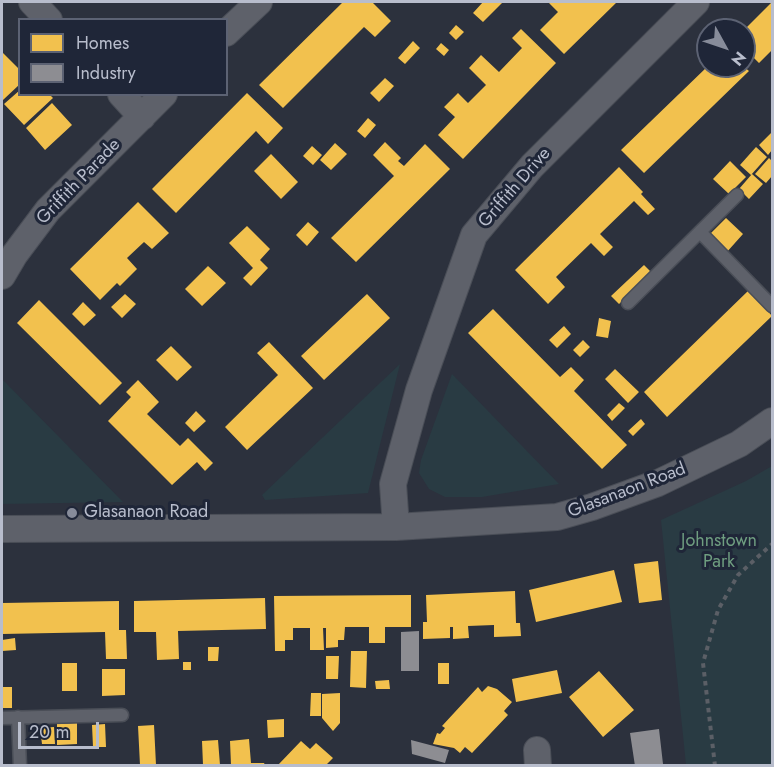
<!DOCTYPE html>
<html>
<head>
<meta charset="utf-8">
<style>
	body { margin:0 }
	#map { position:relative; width:774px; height:767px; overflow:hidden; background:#2c313d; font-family:Jost,sans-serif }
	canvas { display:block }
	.frame { position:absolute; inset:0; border:3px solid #b8bdcc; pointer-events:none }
	.legend { position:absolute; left:18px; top:18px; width:210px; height:78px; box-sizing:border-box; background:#1f2638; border:2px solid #5c6273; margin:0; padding:8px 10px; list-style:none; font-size:18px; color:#b8bdcc }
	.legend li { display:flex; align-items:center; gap:12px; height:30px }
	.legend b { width:30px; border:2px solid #5c6273 }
	.north { position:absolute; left:696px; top:18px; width:60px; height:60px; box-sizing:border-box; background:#1f2638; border:2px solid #5c6273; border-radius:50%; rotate:130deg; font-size:16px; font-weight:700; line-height:24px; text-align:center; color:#b8bdcc }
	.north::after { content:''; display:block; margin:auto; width:21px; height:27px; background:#878c9a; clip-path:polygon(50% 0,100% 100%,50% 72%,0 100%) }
	.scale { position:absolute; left:18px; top:722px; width:81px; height:27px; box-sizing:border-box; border:3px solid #b8bdcc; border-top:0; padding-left:8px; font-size:18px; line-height:21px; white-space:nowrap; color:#b8bdcc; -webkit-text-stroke:4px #1f2638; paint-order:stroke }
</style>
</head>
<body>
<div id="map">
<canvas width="774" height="767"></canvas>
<div class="frame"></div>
<ul class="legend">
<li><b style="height:16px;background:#f2c14e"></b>Homes</li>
<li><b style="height:16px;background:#8d8d92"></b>Industry</li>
</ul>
<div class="north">N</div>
<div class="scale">20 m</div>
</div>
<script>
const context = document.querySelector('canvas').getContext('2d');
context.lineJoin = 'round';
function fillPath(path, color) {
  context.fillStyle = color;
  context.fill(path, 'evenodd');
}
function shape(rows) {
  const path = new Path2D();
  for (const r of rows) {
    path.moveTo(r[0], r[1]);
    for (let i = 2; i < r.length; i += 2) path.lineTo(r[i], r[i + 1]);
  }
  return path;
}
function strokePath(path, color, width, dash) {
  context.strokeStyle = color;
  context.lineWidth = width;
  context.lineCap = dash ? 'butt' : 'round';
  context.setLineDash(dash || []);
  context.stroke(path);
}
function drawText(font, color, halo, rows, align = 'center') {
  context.font = font + ' Jost,sans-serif';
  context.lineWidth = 6;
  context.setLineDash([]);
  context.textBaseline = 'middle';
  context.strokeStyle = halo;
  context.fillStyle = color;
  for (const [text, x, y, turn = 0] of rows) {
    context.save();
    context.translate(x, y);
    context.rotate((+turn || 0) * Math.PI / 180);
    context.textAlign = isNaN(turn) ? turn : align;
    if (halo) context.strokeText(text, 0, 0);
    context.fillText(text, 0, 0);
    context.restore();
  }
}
const green = shape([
	[400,364,368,493,265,500,262,495],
	[452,374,559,484,482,497,445,497,429,489,419,473,421,460],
	[2,379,123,502,2,504],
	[772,466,772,765,686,765,661,520,746,481]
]);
const homes = shape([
	[343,2,372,2,391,21,375,37,364,27,283,108,259,85],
	[483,2,503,2,483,22,473,13],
	[550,2,617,2,564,54,540,30,558,12,549,3],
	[772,2,772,50,759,63,744,48,744,30],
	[456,25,464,32,456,40,449,33],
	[521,29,556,63,463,159,438,135,455,117,444,107,458,93,468,103,486,85,469,68,481,55,499,72,522,48,512,38],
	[413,41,420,48,405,64,398,58],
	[441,43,449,50,444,56,436,49],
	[2,52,20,70,20,84,3,100,2,98],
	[708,66,743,66,749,71,644,173,621,150],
	[385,78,394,86,379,102,370,93],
	[20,90,20,94,49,94,53,98,24,125,4,104],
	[247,93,283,128,268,144,256,131,176,213,152,189],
	[52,103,72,125,45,150,26,128],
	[368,118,376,125,365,138,357,131],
	[772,132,772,150,768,155,759,145],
	[385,142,401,158,398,161,404,166,425,144,450,169,356,262,331,238,394,176,373,155],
	[335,143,347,154,331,170,320,160],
	[312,146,322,155,313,165,303,156],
	[756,147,767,157,751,175,740,165],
	[271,154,298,182,281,199,254,171],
	[769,158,772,161,772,176,766,183,755,174],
	[730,161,746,177,729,194,713,179],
	[619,167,643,192,641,194,655,209,648,215,634,201,600,234,613,247,604,256,591,243,556,277,565,287,548,304,515,270],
	[752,174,763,184,749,199,739,189],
	[138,202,169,233,152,249,144,242,127,258,137,269,120,286,117,283,100,300,70,269],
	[726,218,743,234,726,253,708,236],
	[308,222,319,232,307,246,296,235],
	[247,226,270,249,260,260,268,268,251,286,243,278,253,268,229,243],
	[644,265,652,273,619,304,611,296],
	[208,266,226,283,202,306,185,289],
	[749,290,772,316,667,417,644,392],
	[125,294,136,304,122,318,111,307],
	[367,294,390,318,324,380,301,356],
	[39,300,122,383,100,405,17,323],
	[83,302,96,315,84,326,72,314],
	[493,309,560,377,571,367,584,380,574,391,627,445,602,469,468,333],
	[599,318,611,321,608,338,596,336],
	[564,326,571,334,557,348,549,340],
	[583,340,590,347,580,357,573,350],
	[269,342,313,388,247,450,225,427,278,375,257,353],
	[171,346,192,367,177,381,156,360],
	[615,369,639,392,628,403,605,379],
	[138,380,159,402,147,414,180,446,188,438,213,463,205,471,197,462,172,485,108,421,131,397,126,392],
	[619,403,625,408,612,421,607,415],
	[196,411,206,421,194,432,185,423],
	[641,419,645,424,633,436,628,431],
	[658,561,662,600,639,603,634,564],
	[614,570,622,602,536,622,529,590],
	[515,591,516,623,520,623,521,636,494,637,494,625,468,626,469,638,453,639,453,627,450,627,450,638,423,639,423,622,427,622,426,595],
	[411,595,411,627,385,627,385,643,369,643,369,627,345,627,344,640,338,640,338,647,326,648,326,628,323,628,324,650,310,650,310,628,293,628,293,640,285,640,285,651,275,651,274,596],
	[265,598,266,629,178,631,179,659,157,660,156,632,134,632,134,601],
	[119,601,119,630,126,630,127,659,106,659,105,632,2,634,2,603],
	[15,638,16,650,2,651,2,640],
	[208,647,219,647,218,661,208,661],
	[351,651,367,651,366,688,350,687],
	[326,656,339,656,338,679,326,679],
	[183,662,191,662,191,670,183,670],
	[62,663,77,663,77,691,62,691],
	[438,663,449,663,449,684,438,684],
	[102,669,125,669,125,695,102,696],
	[557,670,562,693,516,702,512,679],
	[599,671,634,710,603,737,569,697],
	[389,680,390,689,376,689,375,681],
	[488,686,497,689,512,702,504,711,508,715,472,753,465,747,460,753,454,748,433,744,437,733,440,734,445,728,442,726,478,687,482,692],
	[2,687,12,687,12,708,2,708],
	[311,693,321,693,321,716,310,716],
	[340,693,340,723,333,731,322,718,322,694],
	[284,719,284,737,268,738,267,720],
	[77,723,77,744,57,745,57,724],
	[105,724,106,747,93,747,92,725],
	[154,725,156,765,140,765,138,726],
	[54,727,55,744,42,744,40,728],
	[249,739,251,763,264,763,265,765,231,765,230,741],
	[218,740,220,765,203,765,202,741],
	[301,741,310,749,316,743,333,758,326,765,278,765]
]);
const industry = shape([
	[419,631,419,671,401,671,401,632],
	[659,729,663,764,635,766,630,733],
	[411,740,449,750,445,763,412,754]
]);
const path = shape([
	[715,766,703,663,718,610,738,575,772,544]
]);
const service = shape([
	[700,232,772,306],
	[628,303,737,195],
	[18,717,20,766],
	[2,718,122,715]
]);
const minor = shape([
	[32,2,49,20],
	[226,33,259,2],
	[121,94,142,117],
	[2,276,15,254,48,210,164,94],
	[396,527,393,484,419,390,474,235,532,166,696,2],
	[2,529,396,527,557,517,592,507,658,483,739,444,772,421],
	[537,750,538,766]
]);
const markers = [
	[72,513,6,"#878c9a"]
];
const streetNames = [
	["Griffith Parade",79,182,-46],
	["Griffith Drive",515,188,-49],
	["Glasanaon Road",627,491,-21]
];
const poiNames = [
	["Glasanaon Road",84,513]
];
const parkNames = [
	["Johnstown",719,542],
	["Park",719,563]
];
fillPath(green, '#293b43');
fillPath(homes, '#f2c14e');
fillPath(industry, '#8d8d92');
strokePath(service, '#4a4e57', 15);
strokePath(minor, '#4a4e57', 28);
strokePath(path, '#5b5f66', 4, [4.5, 4.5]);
strokePath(service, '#5e616a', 12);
strokePath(minor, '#5e616a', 26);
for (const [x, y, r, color] of markers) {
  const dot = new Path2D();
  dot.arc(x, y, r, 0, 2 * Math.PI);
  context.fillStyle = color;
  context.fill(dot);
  strokePath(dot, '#1f2638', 2);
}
drawText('18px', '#b8bdcc', '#1f2638', streetNames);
drawText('18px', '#b8bdcc', '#1f2638', poiNames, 'left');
drawText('18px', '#6f9e80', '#1f2638', parkNames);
</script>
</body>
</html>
